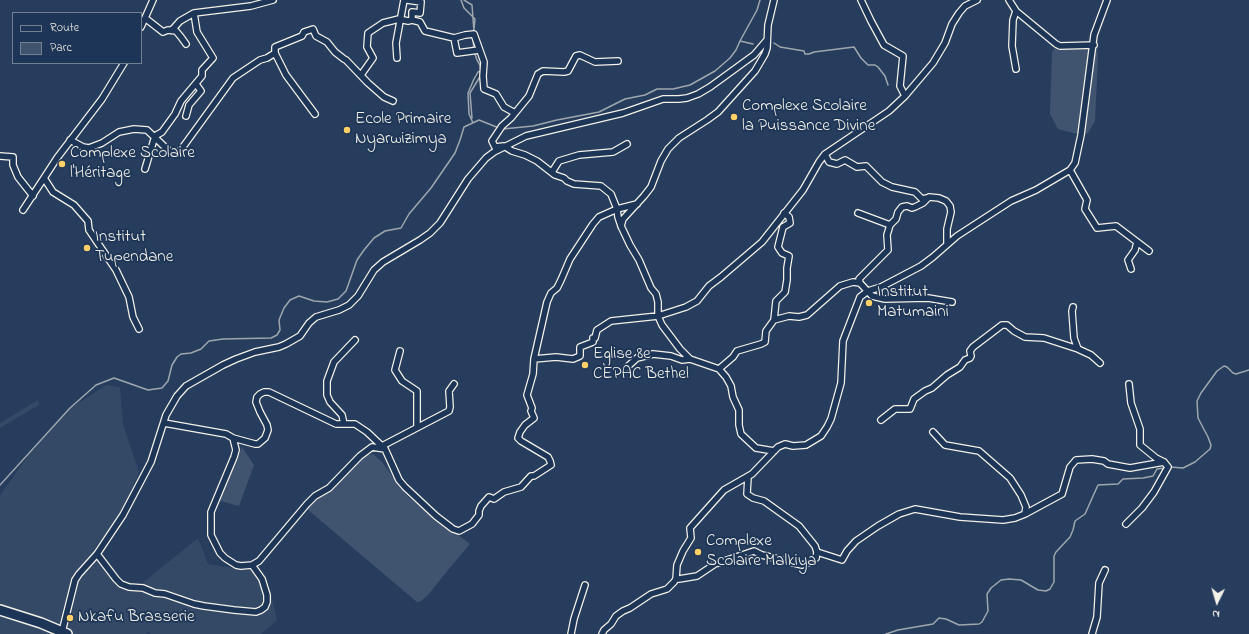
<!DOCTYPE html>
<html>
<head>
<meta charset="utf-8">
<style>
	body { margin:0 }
	#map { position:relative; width:1249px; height:634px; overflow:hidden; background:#263d5d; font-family:"Indie Flower",sans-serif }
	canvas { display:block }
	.legend { position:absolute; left:12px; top:12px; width:130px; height:52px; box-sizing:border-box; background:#1d3557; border:1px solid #738091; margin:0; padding:5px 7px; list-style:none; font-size:12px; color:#f4f1e8 }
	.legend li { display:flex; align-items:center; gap:8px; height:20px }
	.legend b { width:20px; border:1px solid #738091 }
	.north { position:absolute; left:1197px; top:582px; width:40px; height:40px; -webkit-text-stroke:3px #1d3557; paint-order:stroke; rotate:185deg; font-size:11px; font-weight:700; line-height:16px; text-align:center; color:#f4f1e8 }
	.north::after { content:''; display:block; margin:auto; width:14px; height:18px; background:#f4f1e8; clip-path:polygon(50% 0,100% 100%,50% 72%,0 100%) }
</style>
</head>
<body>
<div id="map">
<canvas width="1249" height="634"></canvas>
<ul class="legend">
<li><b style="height:5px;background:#1d3557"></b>Route</li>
<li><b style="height:11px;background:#40546f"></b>Parc</li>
</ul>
<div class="north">N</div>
</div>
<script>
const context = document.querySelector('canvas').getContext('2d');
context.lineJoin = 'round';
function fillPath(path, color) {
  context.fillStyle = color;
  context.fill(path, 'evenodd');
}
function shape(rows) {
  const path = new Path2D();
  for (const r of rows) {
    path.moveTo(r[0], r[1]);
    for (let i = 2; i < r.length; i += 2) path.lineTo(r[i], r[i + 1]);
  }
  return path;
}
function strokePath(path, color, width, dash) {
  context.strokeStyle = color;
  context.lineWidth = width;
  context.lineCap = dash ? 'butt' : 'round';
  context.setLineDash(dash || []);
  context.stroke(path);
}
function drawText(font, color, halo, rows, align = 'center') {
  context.font = font + ' "Indie Flower",sans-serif';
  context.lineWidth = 3.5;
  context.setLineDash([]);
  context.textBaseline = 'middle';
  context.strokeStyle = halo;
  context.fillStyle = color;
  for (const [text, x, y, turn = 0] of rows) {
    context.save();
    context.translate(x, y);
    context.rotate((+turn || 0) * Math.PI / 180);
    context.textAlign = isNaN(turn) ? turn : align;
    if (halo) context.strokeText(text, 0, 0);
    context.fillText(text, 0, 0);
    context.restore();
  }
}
const built = shape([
	[106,385,120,387,123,424,139,472,119,519,95,548,127,586,140,585,198,538,208,564,246,570,257,570,271,593,277,620,261,634,151,634,148,632,146,634,0,634,0,495,28,456,71,408],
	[38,400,39,405,0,428,0,423]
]);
const green = shape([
	[1094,42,1097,42,1098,60,1095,121,1088,133,1081,135,1058,129,1050,114,1052,52,1058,43],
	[242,447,254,465,239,506,217,500],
	[373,454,382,462,408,497,470,544,448,570,428,595,421,601,417,602,307,509,363,456]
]);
const stream = shape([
	[461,0,464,8,475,19,474,29],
	[464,0,472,5,474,32],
	[740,41,753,44],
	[774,43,780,47,804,51,805,54,809,54,814,52,854,47,861,58,868,65,875,65,878,67,885,76,888,85],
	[472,118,470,93,481,75],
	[473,123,469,114,468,93,474,79,478,72,481,71,480,65,477,60,474,51,473,39],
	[503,129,533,126,557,120,599,112,625,99,645,95,657,89,673,89,690,85,715,71,730,58,736,50,740,41,757,10,760,0],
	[1170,467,1183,468,1195,462,1210,449,1211,445,1208,437,1198,418,1197,401,1201,393,1217,371,1224,366,1227,367,1233,373,1236,374,1249,370],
	[0,485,70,408,96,385,114,378,148,390,162,388,168,381,172,365,177,357,181,354,191,353,201,349,209,341,223,339,271,338,277,335,280,330,279,320,284,308,290,300,299,296,314,301,327,302,338,299,346,291,357,260,364,250,374,238,385,231,401,228,409,214,431,188,455,153,460,140,464,127,479,120,499,128],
	[886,634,898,630,933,624,939,618,946,619,959,625,979,624,982,622,988,611,987,594,991,588,1001,580,1009,579,1021,580,1038,590,1046,591,1050,589,1054,582,1054,556,1056,552,1070,537,1073,530,1075,521,1085,514,1098,485,1118,484,1123,479,1143,478,1153,476,1157,469,1165,468]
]);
const minor = shape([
	[407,0,421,2,420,13,412,12,412,20,420,22,425,31,454,38,457,53,479,50],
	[861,0,871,21,884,45,903,56,900,86,905,96],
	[1009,0,1016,11,1056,44,1060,46,1094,45],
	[145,18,163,32,168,30,176,31,181,37,186,44],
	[141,27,153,0],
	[172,30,180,21,194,13,251,6,273,0],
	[454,38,465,35,474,34,484,62,483,76,484,89,496,94,504,107,515,113],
	[275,53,286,75,315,114],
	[397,58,396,43,404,0],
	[618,61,595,62,580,55,576,56,568,71,564,72,543,71,538,74,529,96,511,118,502,126,492,141,495,147,504,146,512,151,525,155,537,161,555,175,564,178,567,181,574,184,601,186,611,194,617,209,618,217,621,226,630,245,639,260,651,288,656,294,658,302,658,316,662,325,680,349,690,359,719,369,726,377,731,386,733,397,739,410,739,425,741,434,756,448,774,451],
	[1016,69,1012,46,1013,20,1016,11],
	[361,75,373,58,367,47,368,33,383,23,399,19,408,21,412,20],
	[186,116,189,105,201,91,196,84],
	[70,140,83,147,89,148,102,143,119,132,134,129,147,130,168,150,175,153,180,151,233,78,260,60,267,58,275,53,275,47,302,36,304,32,313,29,316,36,327,42,335,52,344,59,346,60,368,83,384,97,393,101],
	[825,154,829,162,837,164,845,160,857,167,866,166,882,182,892,187,915,192,922,199,927,198],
	[0,156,13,157,13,165,18,177,33,196],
	[145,169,155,136,162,132,175,114,181,101,202,76,202,70,213,58,197,32,194,13],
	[1070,170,1087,200,1085,209,1097,228,1116,226,1149,251],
	[552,172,559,161,579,155,613,152,627,144],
	[44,178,53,192,74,205,88,221,89,230,116,270,129,297,133,317,139,329],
	[23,210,44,178,57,158,102,99,124,63],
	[858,213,890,225],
	[621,226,623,219,644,196,651,187,661,161,668,149,679,138,707,120,718,112,755,71,765,54,767,48,768,25,774,0],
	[1131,269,1128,260,1135,250,1137,242],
	[860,283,859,279,888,250,887,235,890,225,896,219,898,212,902,207,907,206,912,208,915,207,923,203,929,197,939,198,946,201,950,206,951,212,947,229,947,244],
	[1073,307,1072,311,1074,338,1078,349,1091,355,1100,363],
	[774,320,789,316,799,317,807,315,840,286,853,282,860,283,872,296,885,299,928,298,952,302],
	[400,351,395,370,402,381,417,391,417,427],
	[534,359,556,357,573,359,580,356,580,347,593,342,593,338,595,338,597,330,611,321,658,316,686,307,697,301,709,286,721,277,762,242,803,190,819,162,825,154,889,111,905,96,933,63,945,43,952,24,959,13,965,6,977,0],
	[626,368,637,358,653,354,671,356,682,360,690,359],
	[719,369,733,357,737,351,761,344,765,342,766,331,774,320,776,301,785,292,787,280,787,268,789,256,782,253,778,247,783,227,790,223,789,217,784,213],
	[881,420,895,409,910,409,914,399,925,391,932,388,947,375,960,367,965,360,970,358,971,356,970,351,973,347,1002,325,1007,325,1014,331,1025,337,1044,338,1078,349],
	[164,423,226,434,233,438,236,450,234,457,211,512,211,535,220,553,225,558,236,565,241,566,252,565,259,561,307,504,315,496,329,488,360,456,372,447,385,449],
	[344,424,342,415,330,402,327,395,327,381,334,362,355,340],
	[933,432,945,445,979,451,1010,478,1021,495,1026,507,1025,514],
	[233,438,255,444,258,444,265,438,268,430,267,425,260,412,256,402,257,397,260,394,264,392,269,392,336,424,355,424,367,432,385,449,399,480,405,487,436,516,453,529,459,531,472,524,479,515,479,511,481,506,489,497,494,499,504,492,521,487,531,476,534,476,551,465,550,461,548,457,521,441,518,438,520,432,525,425,534,418,531,411,532,408,527,395,533,374,534,359,547,302,551,293,557,288,561,280,570,259,593,224,599,217,617,209,637,204],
	[382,446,449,411,450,407,449,391,454,384],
	[1126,524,1142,508,1154,492,1168,467,1164,462,1156,458,1140,445,1140,429,1131,403,1129,384],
	[817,552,842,560,847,551,856,541,878,526,899,514,915,509,960,517,1003,520,1015,518,1025,514,1062,494,1070,467,1076,460,1092,459,1104,461,1108,464,1130,468,1164,462],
	[97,554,116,579,121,584,129,587,143,588,155,593,165,594,194,604,204,606,234,610,256,612,261,610,265,607,267,602,267,595,262,579,252,565],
	[676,579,679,579,697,576,715,564,754,551,762,555,802,565,811,562,816,558,817,552,815,546,799,526,764,501,753,498,747,494,748,477],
	[62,632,75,580,79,574,97,554,123,515,151,462,166,415,177,396,186,386,223,365,236,359,255,352,279,347,286,344,300,336,309,323,316,317,339,310,349,305,358,296,374,270,383,262,420,240,430,233,440,223,468,179,486,158,494,152,526,136,623,113,663,99,679,99,687,98,698,94,710,87,754,55,766,41],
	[571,634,574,619,585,585],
	[602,634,604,630,611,624,616,616,623,611,630,608,651,594,667,589,674,582,676,579,677,565,683,551,691,538,690,528,724,490,752,474,778,447,785,444,793,446,806,445,821,436,827,427,831,419,841,383,843,341,860,297,868,291,881,287,921,266,933,257,957,236,1011,201,1036,190,1070,170,1075,163,1081,135,1094,35,1107,0],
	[1092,634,1097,617,1099,583,1105,570]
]);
const trunk = shape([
	[0,610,41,623,67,634]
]);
const markers = [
	[734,117,4,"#ffd166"],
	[347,130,4,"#ffd166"],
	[62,164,4,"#ffd166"],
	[87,248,4,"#ffd166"],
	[869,303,4,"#ffd166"],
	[585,365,4,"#ffd166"],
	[698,552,4,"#ffd166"],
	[70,618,4,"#ffd166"]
];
const poiNames = [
	["Complexe Scolaire",742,107],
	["la Puissance Divine",742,127],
	["Ecole Primaire",355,120],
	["Nyarwizimya",355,140],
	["Complexe Scolaire",70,154],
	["l'Héritage",70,174],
	["Institut",95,238],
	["Tupendane",95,258],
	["Institut",877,293],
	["Matumaini",877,313],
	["Eglise 8e",593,355],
	["CEPAC Bethel",593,375],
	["Complexe",706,542],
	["Scolaire Malkiya",706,562],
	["Nkafu Brasserie",78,618]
];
fillPath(built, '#334966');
fillPath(green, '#40546f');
strokePath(stream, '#9fa7ae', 1.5);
strokePath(minor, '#f4f1e8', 8);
strokePath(trunk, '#f4f1e8', 12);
strokePath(minor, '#1d3557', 5.5);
strokePath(trunk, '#1d3557', 9);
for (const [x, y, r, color] of markers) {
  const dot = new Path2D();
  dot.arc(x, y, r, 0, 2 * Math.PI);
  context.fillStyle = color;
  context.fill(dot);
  strokePath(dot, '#1d3557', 1.5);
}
drawText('17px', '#f4f1e8', '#1d3557', poiNames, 'left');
</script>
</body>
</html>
